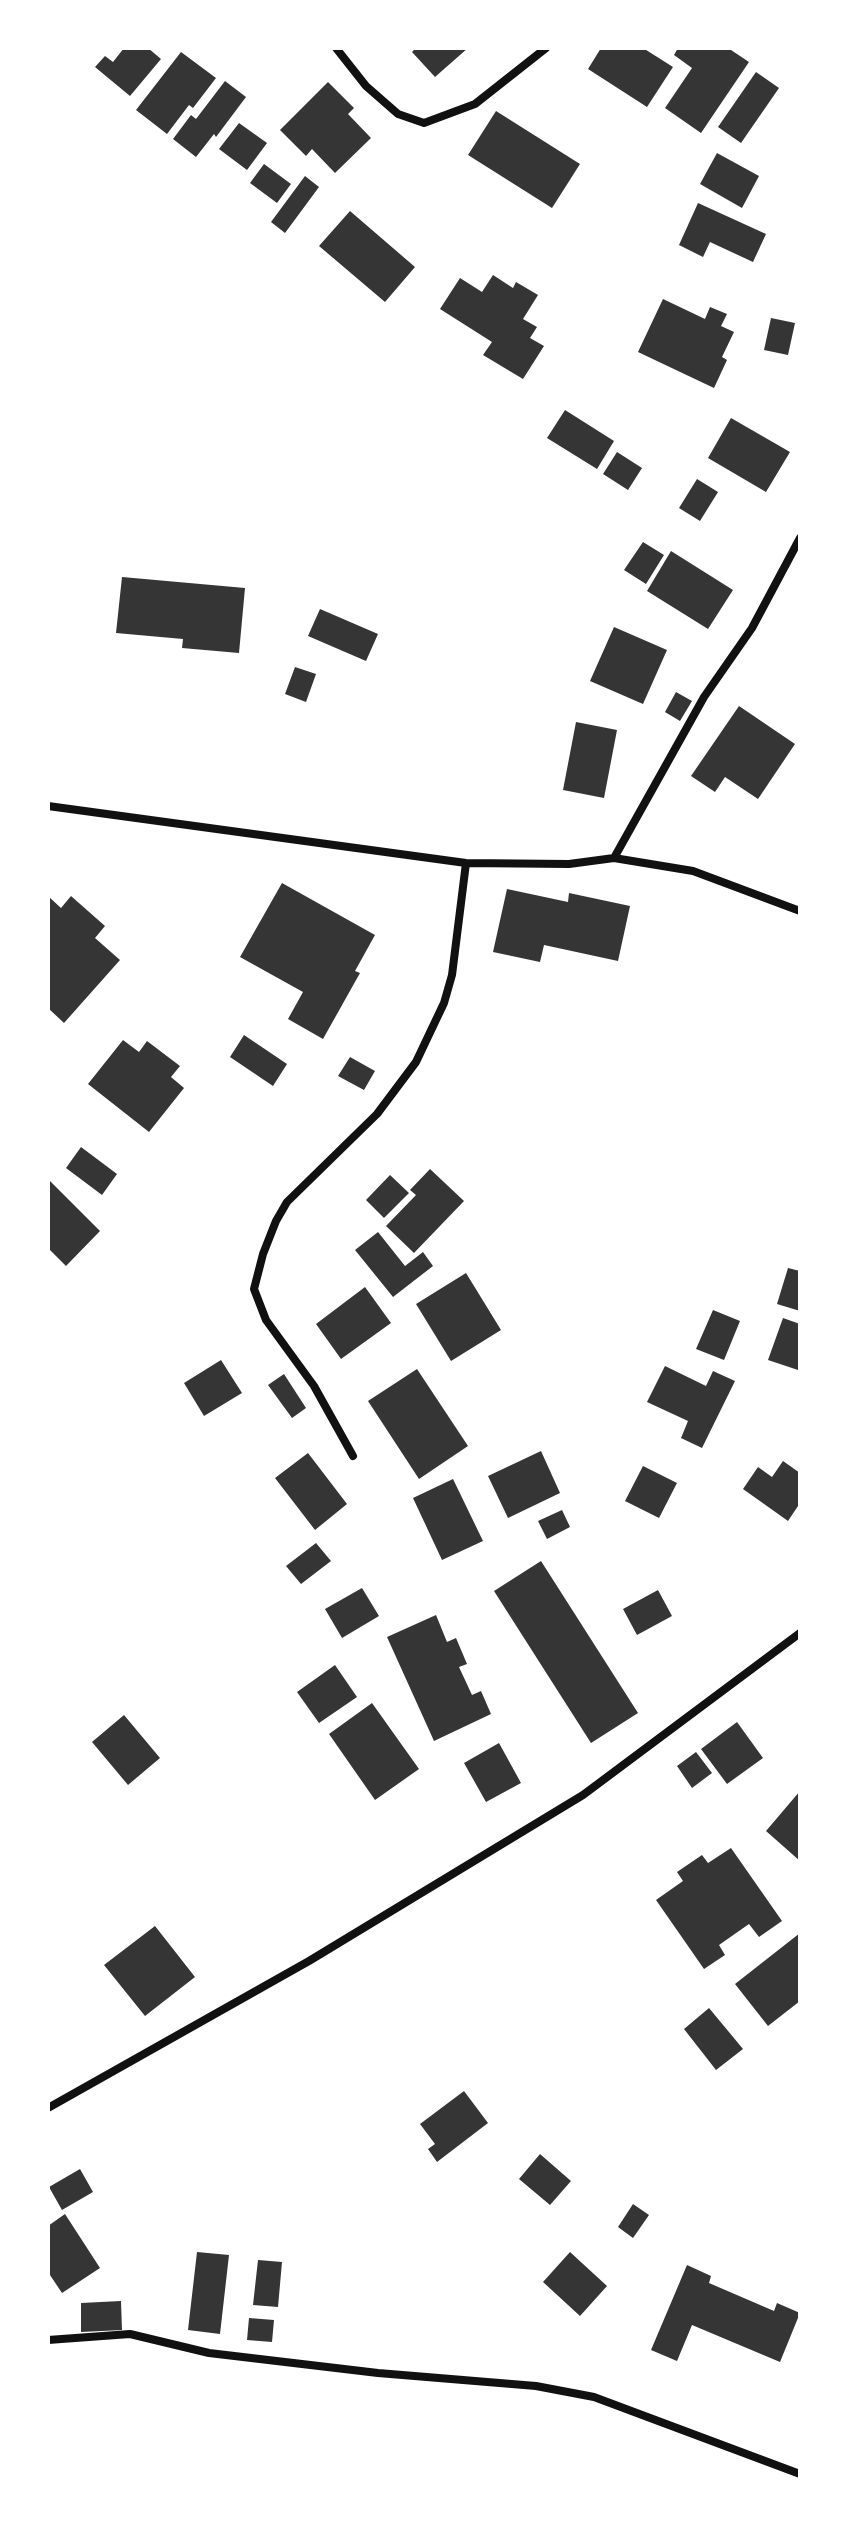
<!DOCTYPE html>
<html>
<head>
<meta charset="utf-8">
<style>
	body { margin:0 }
	#map { position:relative; width:848px; height:2532px; overflow:hidden; background:#fff; font-family:Roboto,sans-serif }
	canvas { display:block }
	.frame { position:absolute; inset:0; border:50px solid #fff; pointer-events:none }
</style>
</head>
<body>
<div id="map">
<canvas width="848" height="2532"></canvas>
<div class="frame"></div>
</div>
<script>
const context = document.querySelector('canvas').getContext('2d');
context.lineJoin = 'round';
function fillPath(path, color) {
  context.fillStyle = color;
  context.fill(path, 'evenodd');
}
function shape(rows) {
  const path = new Path2D();
  for (const r of rows) {
    path.moveTo(r[0], r[1]);
    for (let i = 2; i < r.length; i += 2) path.lineTo(r[i], r[i + 1]);
  }
  return path;
}
function strokePath(path, color, width, dash) {
  context.strokeStyle = color;
  context.lineWidth = width;
  context.lineCap = dash ? 'butt' : 'round';
  context.setLineDash(dash || []);
  context.stroke(path);
}
const building = shape([
	[124,48,148,48,161,59,130,96,95,67,105,56,113,62],
	[416,48,468,48,435,77,412,52],
	[601,48,643,48,673,67,647,107,588,69],
	[678,48,728,48,749,62,701,133,665,108,692,68,674,55],
	[181,52,216,78,193,108,189,105,167,134,136,110],
	[756,72,779,88,741,143,718,127],
	[225,81,246,97,216,137,214,134,196,157,173,139,191,115,196,119],
	[328,82,354,108,348,114,371,138,335,173,312,149,306,156,280,130],
	[496,111,580,164,552,208,468,155],
	[239,123,267,143,247,170,219,149],
	[717,153,759,176,742,208,700,184],
	[264,164,291,184,277,203,250,183],
	[305,176,319,187,285,233,271,222],
	[698,203,766,234,753,262,710,242,703,257,679,245],
	[350,211,415,267,385,302,319,246],
	[493,275,513,288,516,282,538,295,523,319,537,327,530,338,544,346,523,379,483,355,492,342,440,309,460,278,482,292],
	[663,299,705,319,710,307,727,314,721,326,734,332,722,357,727,360,714,388,638,352],
	[771,318,795,323,788,355,764,350],
	[565,410,614,441,597,469,547,438],
	[731,418,790,452,766,492,708,458],
	[617,452,642,468,628,490,603,474],
	[697,479,718,492,700,521,679,508],
	[643,542,664,555,646,584,624,570],
	[671,551,733,590,708,629,647,591],
	[122,577,245,588,239,653,182,648,183,639,116,633],
	[320,609,378,634,366,661,308,636],
	[614,627,667,650,643,704,590,681],
	[295,667,316,674,306,702,285,694],
	[676,692,692,701,680,721,665,712],
	[739,706,795,744,758,799,725,777,715,792,691,776],
	[576,722,617,730,604,798,563,790],
	[282,883,375,935,355,971,360,973,323,1039,288,1019,303,992,240,957],
	[507,889,568,902,569,893,630,906,618,961,544,945,540,962,493,952],
	[48,896,61,908,71,896,105,926,95,938,120,960,64,1023,48,1008],
	[244,1035,287,1064,273,1086,230,1057],
	[123,1040,139,1052,147,1041,180,1066,171,1077,184,1088,149,1132,88,1084],
	[350,1057,375,1071,364,1090,338,1076],
	[81,1147,117,1174,102,1195,66,1168],
	[430,1169,464,1201,414,1253,386,1226,416,1195,410,1190],
	[390,1175,409,1193,384,1218,366,1200],
	[48,1179,100,1231,66,1266,48,1248],
	[378,1232,405,1266,423,1252,433,1266,393,1297,355,1250],
	[788,1268,800,1271,800,1311,777,1304],
	[466,1273,501,1330,451,1361,416,1304],
	[365,1287,391,1323,341,1359,316,1324],
	[713,1310,740,1321,724,1360,696,1349],
	[783,1318,800,1324,800,1363,798,1370,768,1360],
	[221,1360,242,1393,204,1416,184,1383],
	[665,1366,706,1386,713,1371,735,1381,702,1448,681,1438,688,1421,647,1402],
	[417,1369,468,1446,419,1479,368,1401],
	[284,1374,306,1408,292,1418,268,1385],
	[541,1451,560,1493,508,1518,488,1476],
	[308,1453,347,1504,315,1530,275,1478],
	[783,1461,800,1473,800,1503,788,1521,743,1489,758,1467,772,1477],
	[643,1466,677,1483,659,1518,625,1501],
	[453,1479,483,1541,442,1560,413,1498],
	[562,1510,570,1527,547,1539,538,1521],
	[316,1543,331,1561,301,1584,286,1566],
	[541,1561,638,1713,591,1743,494,1591],
	[362,1588,379,1616,342,1638,325,1609],
	[658,1590,672,1616,637,1635,623,1609],
	[436,1615,447,1642,456,1638,467,1664,459,1667,472,1695,481,1691,491,1714,434,1741,387,1637],
	[335,1665,357,1697,319,1723,297,1692],
	[372,1703,419,1769,375,1800,329,1734],
	[124,1715,160,1758,128,1785,92,1742],
	[737,1722,763,1758,727,1784,701,1749],
	[499,1743,521,1783,486,1802,464,1763],
	[696,1752,712,1773,692,1788,677,1766],
	[800,1791,800,1861,766,1831],
	[731,1848,782,1921,759,1937,749,1924,719,1945,725,1955,704,1969,656,1900,683,1881,677,1872,702,1855,708,1863],
	[155,1926,195,1977,145,2016,104,1965],
	[800,1933,800,2001,768,2026,735,1984],
	[709,2008,743,2049,716,2070,684,2029],
	[464,2091,488,2123,437,2162,428,2149,435,2144,420,2124],
	[540,2154,571,2181,550,2205,519,2179],
	[80,2169,93,2192,62,2210,49,2187],
	[633,2204,649,2215,633,2238,618,2227],
	[65,2214,100,2268,62,2293,48,2272,48,2226],
	[197,2252,229,2255,220,2334,188,2330],
	[570,2252,607,2286,580,2316,543,2282],
	[258,2260,282,2262,278,2307,253,2305],
	[687,2265,711,2276,709,2283,774,2311,777,2303,800,2313,780,2362,692,2325,677,2361,651,2350],
	[121,2301,122,2330,81,2332,81,2303],
	[249,2318,274,2320,272,2342,247,2340]
]);
const minor = shape([
	[336,48,366,86,398,114,424,123,475,104,546,48],
	[48,806,466,863,569,864,614,858,693,871,800,911],
	[614,858,704,697,752,628,800,538],
	[353,1456,314,1386,266,1320,254,1289,263,1254,276,1221,287,1202,377,1114,416,1062,444,1003,452,975,466,863],
	[48,2108,309,1961,583,1795,800,1633],
	[48,2340,130,2334,209,2353,378,2373,536,2386,594,2397,800,2474]
]);
fillPath(building, '#353535');
strokePath(minor, '#111', 8);
</script>
</body>
</html>
